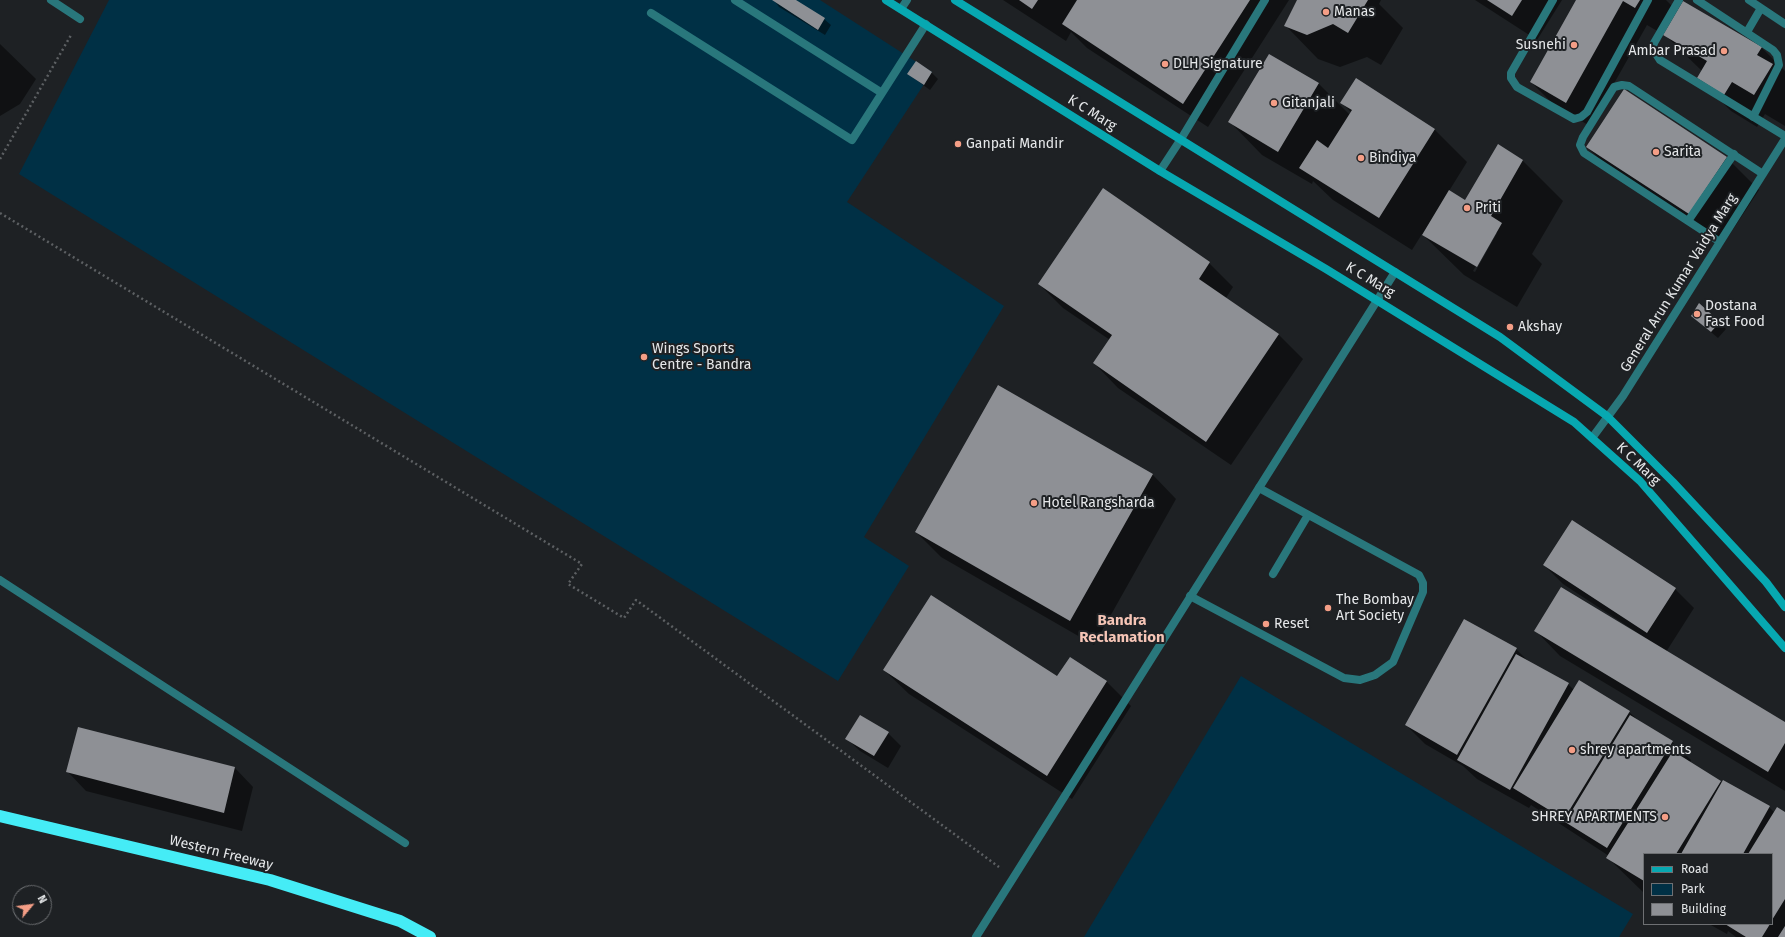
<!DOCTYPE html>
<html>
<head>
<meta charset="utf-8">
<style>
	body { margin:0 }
	#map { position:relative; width:1785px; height:937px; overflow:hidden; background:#1e2124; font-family:"Fira Sans",sans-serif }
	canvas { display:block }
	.legend { position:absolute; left:1643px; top:853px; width:130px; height:72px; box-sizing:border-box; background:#1e2124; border:1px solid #6e7073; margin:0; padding:5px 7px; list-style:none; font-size:12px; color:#e5e7e9 }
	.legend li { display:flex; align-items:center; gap:8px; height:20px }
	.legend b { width:20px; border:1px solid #6e7073 }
	.north { position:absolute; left:12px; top:885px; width:40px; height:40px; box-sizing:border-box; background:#1e2124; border:1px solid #6e7073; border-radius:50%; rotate:61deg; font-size:11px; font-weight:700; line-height:16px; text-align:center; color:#e5e7e9 }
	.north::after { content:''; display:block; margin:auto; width:14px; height:18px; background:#f49e86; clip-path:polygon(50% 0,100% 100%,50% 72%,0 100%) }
</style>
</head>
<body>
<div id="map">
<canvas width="1785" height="937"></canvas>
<ul class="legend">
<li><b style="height:5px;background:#07a8b1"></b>Road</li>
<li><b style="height:11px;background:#003045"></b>Park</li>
<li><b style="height:11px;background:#8e9095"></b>Building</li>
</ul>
<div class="north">N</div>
</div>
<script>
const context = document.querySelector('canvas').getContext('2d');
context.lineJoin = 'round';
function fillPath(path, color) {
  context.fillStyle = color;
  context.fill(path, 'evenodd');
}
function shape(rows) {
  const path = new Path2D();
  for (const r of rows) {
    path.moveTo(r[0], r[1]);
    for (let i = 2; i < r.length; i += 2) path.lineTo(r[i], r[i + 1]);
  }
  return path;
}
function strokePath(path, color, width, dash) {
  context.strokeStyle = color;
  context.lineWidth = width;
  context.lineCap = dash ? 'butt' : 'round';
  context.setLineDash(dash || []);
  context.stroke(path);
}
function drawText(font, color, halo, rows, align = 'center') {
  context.font = font + ' "Fira Sans",sans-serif';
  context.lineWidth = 4;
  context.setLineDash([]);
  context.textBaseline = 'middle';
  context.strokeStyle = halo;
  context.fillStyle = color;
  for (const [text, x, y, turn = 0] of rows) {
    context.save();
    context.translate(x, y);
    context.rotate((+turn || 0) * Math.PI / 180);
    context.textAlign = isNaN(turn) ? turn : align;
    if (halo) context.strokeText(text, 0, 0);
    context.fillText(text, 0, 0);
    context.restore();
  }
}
const green = shape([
	[109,0,820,0,932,72,847,202,1004,306,864,537,909,566,838,681,19,174],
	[1241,676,1633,914,1619,937,1084,937]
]);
const shadow = shape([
	[774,0,794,0,824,19,831,25,825,35,779,7],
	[1003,0,1289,0,1208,127,1087,48,1071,32,1066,41],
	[1298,0,1381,0,1379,4,1403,28,1381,65,1367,57,1340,67,1318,59,1286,26],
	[1475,0,1562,0,1537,40],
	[1577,0,1666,0,1674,8,1659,32,1647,25,1590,126,1555,106,1531,82],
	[1665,35,1761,47,1785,71,1785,126,1765,114,1757,127,1731,111,1698,78,1702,71],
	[0,44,36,79,20,104,0,116],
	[1269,55,1319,84,1350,115,1351,112,1342,103,1434,129,1467,162,1449,191,1465,201,1498,146,1523,161,1563,201,1532,254,1542,264,1517,307,1464,275,1422,234,1412,250,1333,200,1313,181,1312,184,1262,155,1230,122],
	[1495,233,1497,233,1475,272,1473,271],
	[931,72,938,79,930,90,908,74],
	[1587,147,1726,157,1759,190,1722,246,1620,179],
	[1209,263,1233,287,1226,298,1279,335,1303,359,1231,465,1118,388,1094,363,1110,340,1063,308,1039,284],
	[1700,305,1726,329,1718,338,1699,322],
	[1152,474,1176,499,1094,645,941,557,916,532],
	[1572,522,1675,589,1694,608,1666,652,1785,724,1785,791,1560,656,1536,631,1643,638,1644,637,1563,584,1544,565],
	[1516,649,1529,662,1568,684,1574,690,1629,712,1638,720,1672,742,1691,760,1690,763,1722,783,1769,807,1775,813,1785,813,1785,937,1736,937,1728,931,1727,934,1709,924,1772,924,1772,854,1644,854,1644,893,1608,858,1609,856,1531,805,1529,808,1477,779,1463,766,1425,744,1406,725],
	[1070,659,1107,682,1131,706,1072,799,909,694,884,670,1058,678],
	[888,733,901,746,888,768,860,751,847,739],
	[235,768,253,787,242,831,86,791,68,772]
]);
const building = shape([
	[772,0,796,0,825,18,818,30],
	[1019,0,1038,0,1032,9],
	[1077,0,1250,0,1183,104,1062,24],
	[1297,0,1368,0,1348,33,1333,24,1307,35,1284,26],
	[1487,0,1522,0,1512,16],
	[1576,0,1640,0,1635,8,1623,1,1566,103,1530,82],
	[1683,1,1762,47,1757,55,1773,64,1754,95,1732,82,1724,95,1697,78,1707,61,1663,35],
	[1269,54,1319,83,1278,152,1228,122],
	[916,61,932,72,924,85,907,74],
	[1356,78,1435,129,1379,218,1299,168,1317,140,1328,148,1352,110,1340,103],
	[1624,89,1727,157,1689,214,1586,147],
	[1498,144,1523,160,1491,216,1502,223,1477,267,1422,235,1449,190,1465,200],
	[1103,188,1210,262,1199,279,1279,334,1206,442,1093,363,1112,335,1038,284],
	[1699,303,1720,322,1711,332,1691,316],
	[998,385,1153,474,1070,621,915,532],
	[1572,520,1676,588,1647,633,1543,565],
	[1561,587,1785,722,1785,743,1768,772,1534,631],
	[931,595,1057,676,1070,657,1107,681,1047,776,883,670],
	[1464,619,1517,648,1457,755,1405,725],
	[1516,654,1569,683,1510,790,1457,760],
	[1579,680,1630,711,1564,819,1513,788],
	[860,715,889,732,874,756,845,739],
	[1630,715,1673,741,1607,848,1565,822],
	[78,727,235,767,224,813,66,772],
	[1673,751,1721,781,1676,854,1644,854,1644,881,1606,858],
	[1723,780,1770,806,1743,854,1681,854],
	[1777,807,1785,812,1785,899,1772,920,1772,854,1748,854],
	[1725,924,1770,924,1762,937,1746,937],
	[1785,926,1785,937,1778,937]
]);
const path = shape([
	[0,159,71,35],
	[0,213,582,564,568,584,624,618,636,600,999,867]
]);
const lane = shape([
	[735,0,882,93],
	[651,13,852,140,926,24],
	[1273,574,1308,515],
	[0,580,405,843],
	[1190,596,1344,678,1360,680,1375,675,1393,662,1423,592,1423,583,1419,575,1259,488]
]);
const street = shape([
	[51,0,80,19],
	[1553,0,1511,73,1511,78,1517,87,1574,119,1581,117,1587,112,1648,0],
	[1679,0,1654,43,1653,49,1660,60,1785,136],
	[1697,0,1773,50,1777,55,1779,65,1753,117],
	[1749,0,1785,24],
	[901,9,907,0],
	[1747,32,1761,8],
	[1160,171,1181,139,1265,0],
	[1688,221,1734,154],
	[1720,242,1584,153,1580,145,1583,137,1614,87,1622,85,1629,86,1763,174],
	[1592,438,1623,396,1785,139],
	[976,937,1395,272]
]);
const secondary = shape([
	[886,0,1160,171,1326,269,1574,422,1640,481,1785,648],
	[955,0,1500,337,1607,416,1673,482,1766,582,1785,607]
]);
const highway = shape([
	[0,816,270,880,400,921,430,937]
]);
const markers = [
	[1326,12,4,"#f49e86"],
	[1574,45,4,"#f49e86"],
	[1724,51,4,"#f49e86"],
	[1165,64,4,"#f49e86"],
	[1274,103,4,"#f49e86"],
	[958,144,4,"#f49e86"],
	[1656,152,4,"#f49e86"],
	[1361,158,4,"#f49e86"],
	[1467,208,4,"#f49e86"],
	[1697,314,4,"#f49e86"],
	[1510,327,4,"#f49e86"],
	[644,357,4,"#f49e86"],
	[1034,503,4,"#f49e86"],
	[1328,608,4,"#f49e86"],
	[1266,624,4,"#f49e86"],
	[1572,750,4,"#f49e86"],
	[1665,817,4,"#f49e86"]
];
const poiNames = [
	["Manas",1334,12],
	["Susnehi",1566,45,"right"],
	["Ambar Prasad",1716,51,"right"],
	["DLH Signature",1173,64],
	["Gitanjali",1282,103],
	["Ganpati Mandir",966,144],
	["Sarita",1664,152],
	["Bindiya",1369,158],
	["Priti",1475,208],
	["Dostana",1705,306],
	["Fast Food",1705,322],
	["Akshay",1518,327],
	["Wings Sports",652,349],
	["Centre - Bandra",652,365],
	["Hotel Rangsharda",1042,503],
	["The Bombay",1336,600],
	["Art Society",1336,616],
	["Reset",1274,624],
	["shrey apartments",1580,750],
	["SHREY APARTMENTS",1657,817,"right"]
];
const streetNames = [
	["K C Marg",1092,113,32],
	["K C Marg",1370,280,31],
	["General Arun Kumar Vaidya Marg",1679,283,-58],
	["K C Marg",1638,464,44],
	["Western Freeway",221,853,14]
];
const neighbourhoodNames = [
	["Bandra",1122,621],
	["Reclamation",1122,638]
];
fillPath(green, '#003045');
fillPath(shadow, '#0007');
fillPath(building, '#8e9095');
strokePath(path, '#5d6063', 2.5, [2, 3]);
strokePath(lane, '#29777c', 8);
strokePath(street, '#29777c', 8);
strokePath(secondary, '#07a8b1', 8);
strokePath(highway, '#45ecf6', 12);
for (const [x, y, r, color] of markers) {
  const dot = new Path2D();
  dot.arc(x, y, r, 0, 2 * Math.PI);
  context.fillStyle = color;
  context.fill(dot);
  strokePath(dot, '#1e2124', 1.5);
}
drawText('14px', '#e5e7e9', '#1e2124', poiNames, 'left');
drawText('14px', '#e5e7e9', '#1e2124', streetNames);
drawText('bold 15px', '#f6c5b6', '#1e2124', neighbourhoodNames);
</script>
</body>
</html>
